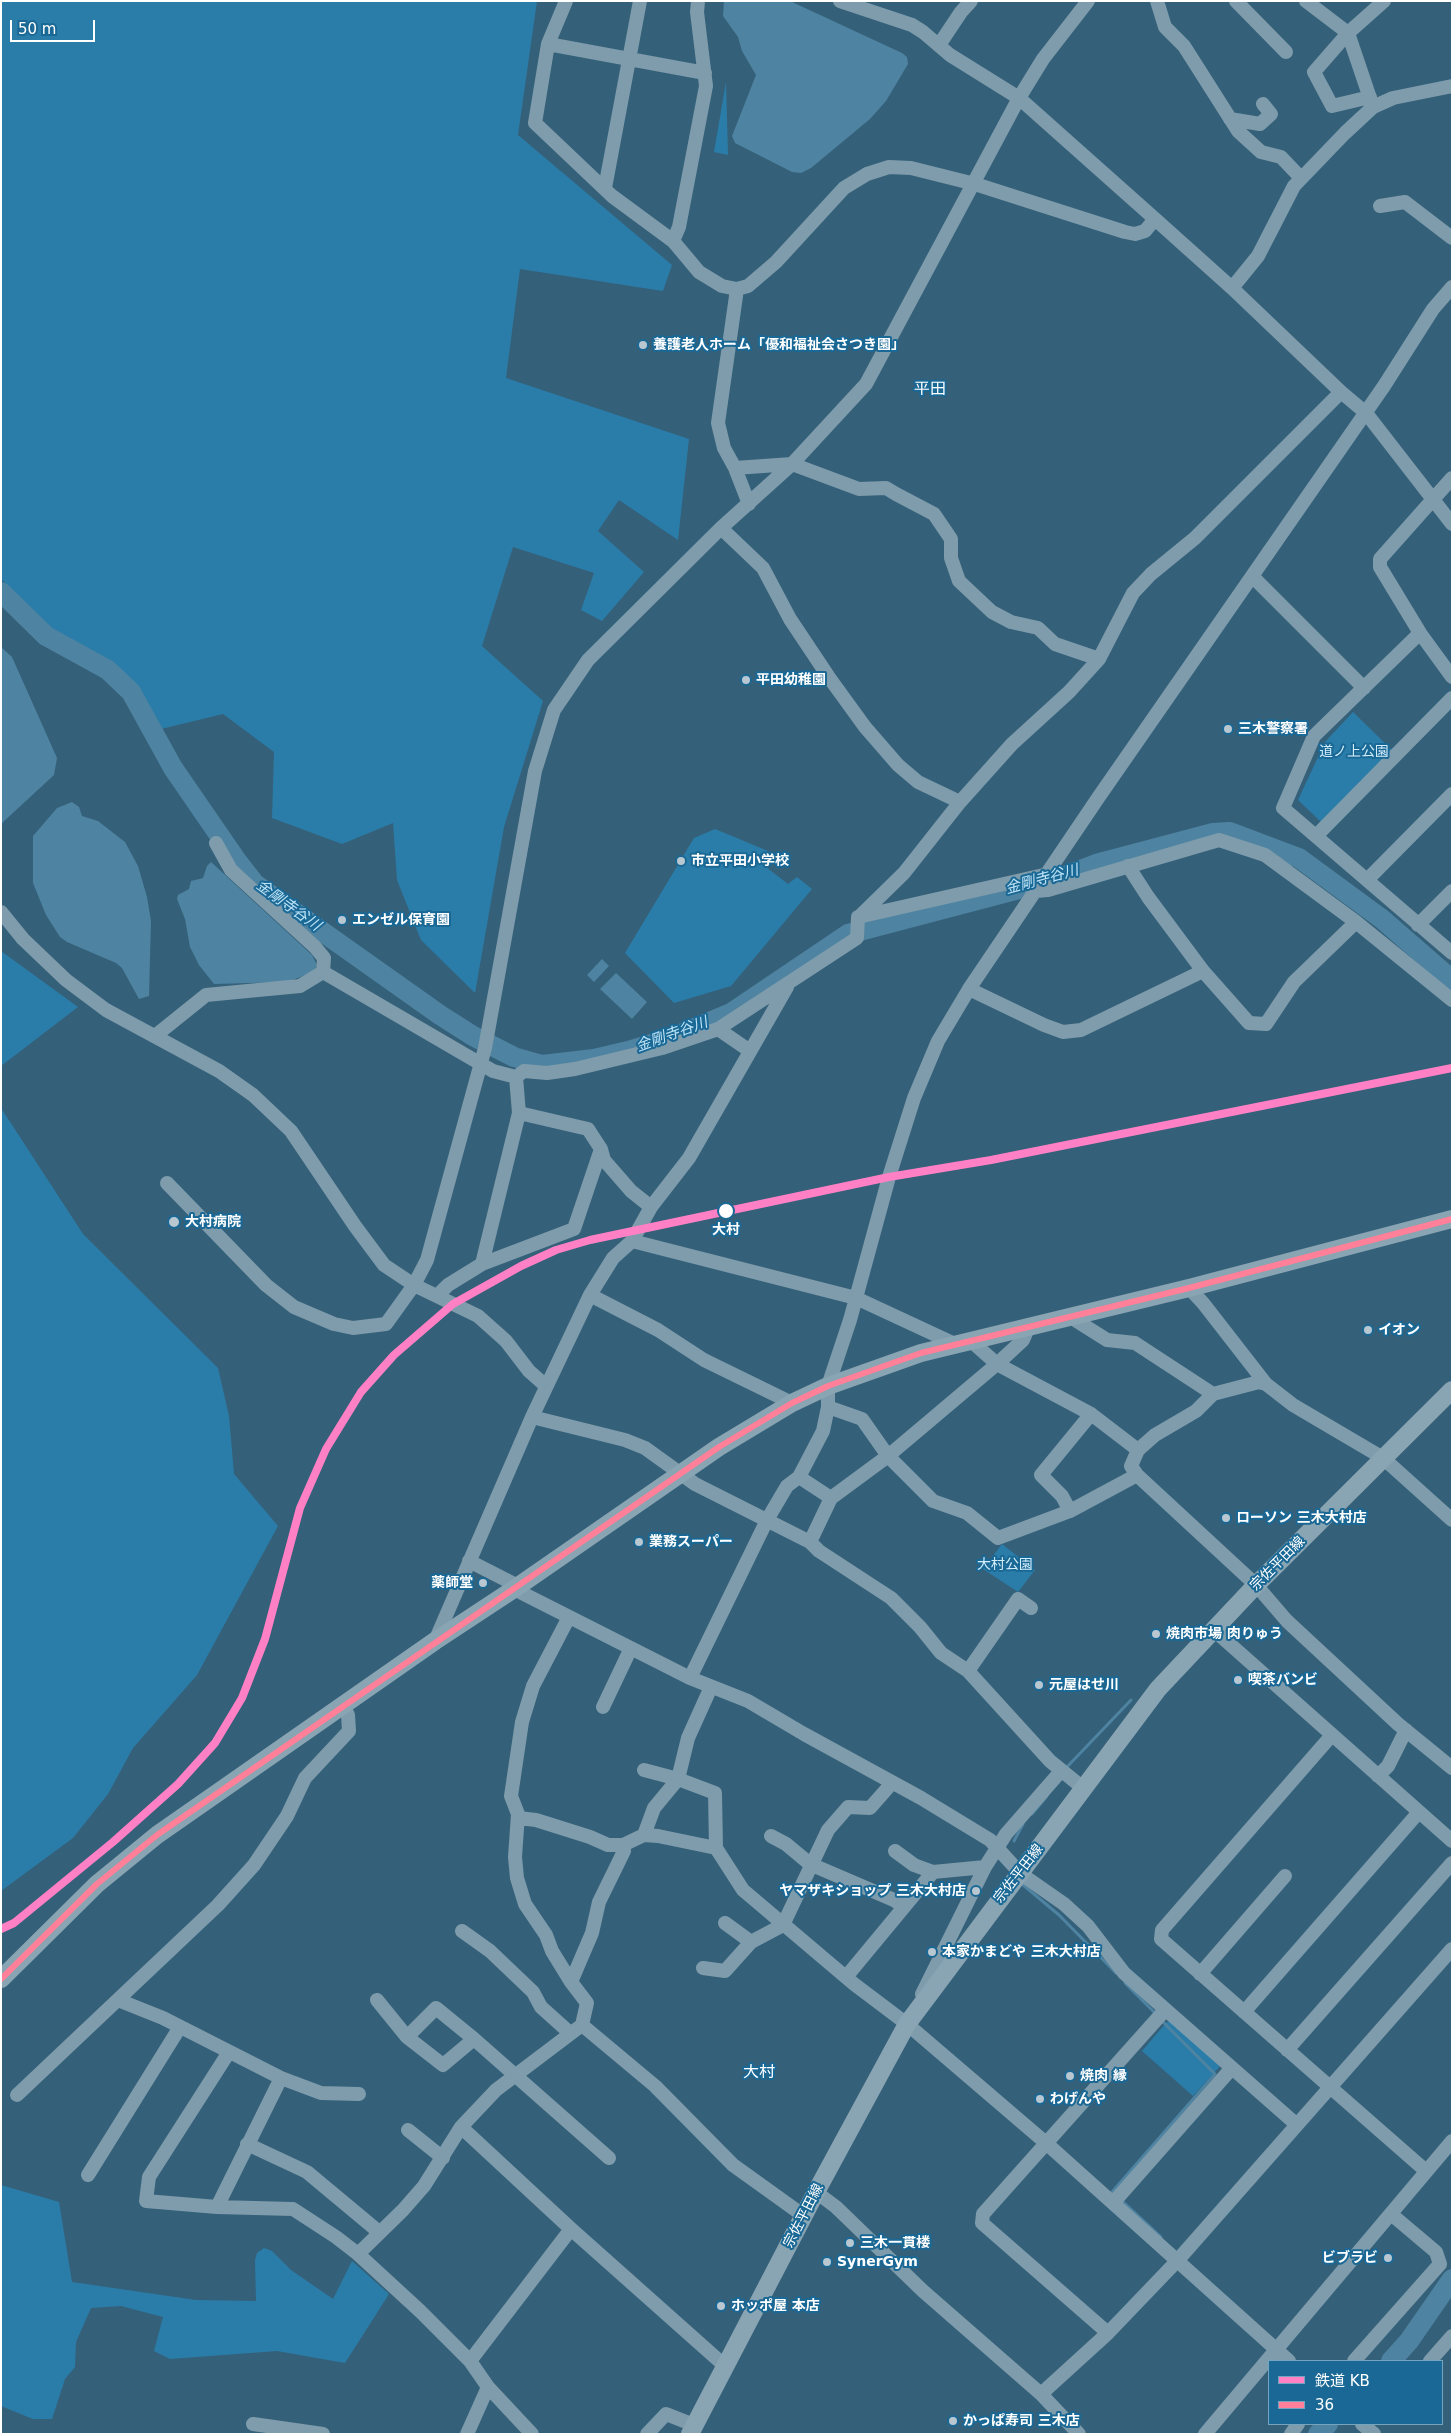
<!DOCTYPE html>
<html>
<head>
<meta charset="utf-8">
<style>
	body { margin:0 }
	#map { position:relative; width:1453px; height:2435px; overflow:hidden; background:#356079; font-family:"DejaVu Sans","Noto Sans JP",sans-serif }
	canvas { display:block }
	.frame { position:absolute; inset:0; border:2px solid #fff; pointer-events:none }
	.legend { position:absolute; left:1268px; top:2360px; width:175px; height:65px; box-sizing:border-box; background:#196895; border:1px solid #75a4bf; margin:0; padding:6px 9px; list-style:none; font-size:15px; color:#fff }
	.legend li { display:flex; align-items:center; gap:10px; height:25px }
	.legend b { width:25px; border:1px solid #75a4bf }
	.scale { position:absolute; left:10px; top:20px; width:85px; height:22px; box-sizing:border-box; border:2px solid #fff; border-top:0; padding-left:6px; font-size:15px; line-height:18px; white-space:nowrap; color:#fff; -webkit-text-stroke:4px #196895; paint-order:stroke }
</style>
</head>
<body>
<div id="map">
<canvas width="1453" height="2435"></canvas>
<div class="frame"></div>
<ul class="legend">
<li><b style="height:6px;background:#ff80c5"></b>鉄道 KB</li>
<li><b style="height:6px;background:#ff8098"></b>36</li>
</ul>
<div class="scale">50 m</div>
</div>
<script>
const context = document.querySelector('canvas').getContext('2d');
context.lineJoin = 'round';
function fillPath(path, color) {
  context.fillStyle = color;
  context.fill(path, 'evenodd');
}
function shape(rows) {
  const path = new Path2D();
  for (const r of rows) {
    path.moveTo(r[0], r[1]);
    for (let i = 2; i < r.length; i += 2) path.lineTo(r[i], r[i + 1]);
  }
  return path;
}
function strokePath(path, color, width, dash) {
  context.strokeStyle = color;
  context.lineWidth = width;
  context.lineCap = dash ? 'butt' : 'round';
  context.setLineDash(dash || []);
  context.stroke(path);
}
function drawText(font, color, halo, rows, align = 'center') {
  context.font = font + ' "DejaVu Sans","Noto Sans JP",sans-serif';
  context.lineWidth = 4;
  context.setLineDash([]);
  context.textBaseline = 'middle';
  context.strokeStyle = halo;
  context.fillStyle = color;
  for (const [text, x, y, turn = 0] of rows) {
    context.save();
    context.translate(x, y);
    context.rotate((+turn || 0) * Math.PI / 180);
    context.textAlign = isNaN(turn) ? turn : align;
    if (halo) context.strokeText(text, 0, 0);
    context.fillText(text, 0, 0);
    context.restore();
  }
}
const green = shape([
	[1,1,537,1,518,135,672,265,663,291,520,269,506,378,689,439,678,540,619,500,598,531,644,572,602,621,581,610,594,573,513,547,482,646,543,701,504,827,475,993,421,940,397,880,393,823,342,844,272,818,274,752,223,714,161,729,119,668,48,628,1,579],
	[726,82,728,155,714,152],
	[1353,712,1394,752,1321,822,1298,800,1325,742],
	[715,829,768,851,776,856,766,867,788,884,797,877,812,889,731,986,674,1003,625,953,694,838],
	[1,951,78,1007,1,1066],
	[1,1108,83,1234,218,1368,229,1416,234,1474,278,1526,197,1675,133,1748,108,1794,73,1838,1,1891],
	[1002,1544,1035,1570,1018,1592,983,1569],
	[1175,2021,1223,2063,1193,2096,1142,2051,1167,2022],
	[1,2185,59,2202,72,2282,196,2300,256,2301,255,2260,257,2253,264,2248,272,2251,291,2270,333,2299,352,2261,389,2294,345,2363,277,2351,170,2359,154,2351,163,2317,121,2306,91,2308,76,2342,75,2367,65,2379,52,2419,33,2419,1,2406]
]);
const water = shape([
	[724,1,790,1,902,53,907,57,908,64,886,101,870,119,811,168,801,173,792,172,735,143,732,136,756,75,742,51,738,37,723,16],
	[1,647,12,657,57,758,54,775,1,824],
	[72,802,79,807,82,816,98,821,125,842,138,866,147,897,151,921,149,996,139,999,122,968,116,963,67,942,60,937,46,915,33,883,33,836,57,808],
	[211,862,312,955,317,965,314,972,287,982,214,984,199,965,190,947,185,919,177,899,178,895,189,889,191,881,203,878,207,866],
	[602,959,609,966,594,982,587,975],
	[616,973,647,1002,632,1019,600,989]
]);
const stream = shape([
	[1066,1768,1131,1700],
	[1032,1814,1047,1796],
	[1014,1841,1023,1824],
	[1022,1884,1059,1915,1116,1973],
	[1125,1983,1156,2014],
	[1115,2195,1112,2192,1215,2074,1162,2021],
	[1120,2199,1161,2237]
]);
const river = shape([
	[1,592,46,636,108,670,131,692,173,768,237,861,255,884,440,1015,473,1036,514,1057,542,1065,594,1059,628,1051,671,1038,731,1013,848,934,1057,879,1096,864,1213,833,1230,832,1299,858,1382,919,1452,980],
	[1391,2361,1409,2341,1452,2279],
	[1318,2434,1328,2424]
]);
const minor = shape([
	[566,1,548,44,535,123,612,196,673,241,699,272,722,286,737,289,748,286,776,262,844,188,867,174,889,167,911,168,975,184,1125,232,1135,234,1145,231,1155,219,1232,288,1341,392,1366,413,1452,524],
	[840,1,912,25,923,32,950,55,1019,98,1155,219],
	[1157,1,1165,27,1184,46,1238,131,1261,152,1281,157,1301,178],
	[1236,1,1286,52],
	[1306,1,1348,33,1373,107,1393,98,1452,86],
	[548,44,705,73],
	[939,45,961,12,971,1],
	[1370,97,1332,106,1314,72,1348,33,1384,1],
	[1230,119,1260,124,1271,114,1263,104],
	[605,188,640,1],
	[1380,206,1405,202,1452,238],
	[673,241,679,227,706,86,697,12,698,1],
	[1232,288,1258,256,1294,186,1345,133,1373,107],
	[737,289,718,423,724,448,735,468,749,504],
	[735,468,792,464,859,489,886,488,896,494,934,514,951,539,951,558,959,581,992,612,1011,622,1038,628,1055,644,1099,659],
	[1452,478,1380,559,1380,567,1420,633,1452,677],
	[721,528,763,568,790,619,828,676,865,727,898,765,918,782,960,802],
	[1253,577,1364,688],
	[1420,633,1314,736,1283,808,1452,953],
	[1316,836,1452,698],
	[216,843,231,870,315,947,324,958,323,972],
	[1128,866,1148,897,1203,971],
	[1367,880,1452,794],
	[1036,891,1048,890,1219,840,1265,855,1356,922,1452,1000],
	[1,912,23,939,66,980,106,1010,219,1071,253,1095,291,1131,355,1226,384,1265,414,1285,478,1316,506,1341,529,1371,546,1386],
	[859,917,904,873,960,802,1012,744,1069,692,1099,659,1133,593,1151,574,1195,538,1341,392],
	[1418,925,1452,891],
	[969,989,1044,1025,1063,1032,1081,1030,1203,971,1249,1023,1266,1024,1294,982,1356,922],
	[718,1029,750,1051],
	[155,1036,206,995,300,986,323,972,493,1071,516,1077,524,1071,547,1073,575,1069,662,1048,718,1029,857,938,858,917,1048,874],
	[516,1077,519,1113,588,1129,601,1149,604,1160,631,1191,651,1207],
	[167,1183,266,1285,294,1307,334,1324,353,1328,386,1324,414,1285,427,1260,485,1048,535,771,554,710,588,660,721,528,792,464,866,384,1019,98,1043,59,1088,1],
	[632,1241,856,1298,955,1344],
	[482,1264,519,1113],
	[1189,1288,1203,1303,1266,1384,1293,1405,1383,1458,1452,1520],
	[590,1295,658,1330,704,1360,792,1403],
	[437,1296,448,1285,482,1264,574,1229,601,1149],
	[1069,1316,1107,1340,1135,1343,1213,1394],
	[970,1340,997,1364,1091,1414,1138,1450],
	[1266,1384,1259,1382,1213,1394,1196,1411,1155,1435,1138,1450,1131,1466,1137,1475,1256,1585,1287,1621,1398,1724,1452,1768],
	[828,1407,862,1419,888,1456,933,1501,967,1513,998,1538,1070,1511,1137,1475],
	[532,1417,625,1440,645,1448,695,1484,810,1542,819,1551,891,1598,920,1627,941,1653,968,1671,1050,1761,1083,1788],
	[799,1477,831,1498,888,1456,997,1364,1023,1340,1029,1326],
	[1070,1511,1062,1496,1041,1475,1091,1414],
	[810,1542,831,1498],
	[469,1561,518,1586],
	[514,1589,690,1678,748,1701,804,1734,921,1798,990,1840,1021,1874,1064,1904,1088,1926,1124,1973,1297,2125],
	[1215,1631,1452,1841],
	[435,1641,532,1417,590,1295,613,1258,632,1241,651,1207,689,1158,787,987],
	[968,1671,1018,1599,1031,1608],
	[690,1678,767,1520,787,1486,799,1477,823,1431,828,1407,828,1386,850,1320,889,1177,914,1098,938,1041,969,989,1098,798,1384,386,1433,309,1452,287],
	[603,1707,631,1648],
	[1332,1735,1162,1930,1161,1939,1426,2171],
	[644,1770,678,1779,715,1793,716,1848],
	[1378,1776,1388,1766,1406,1730],
	[518,1818,536,1820,590,1837,608,1845,623,1845,644,1835,658,1836,716,1848,743,1890,854,1984,907,2024,1046,2143,1289,2361],
	[644,1835,654,1808,678,1779,688,1738,711,1687],
	[771,1836,786,1844,810,1864,894,1900,904,1907],
	[895,1851,914,1865,933,1872,985,1867],
	[725,1923,751,1942,783,1925,828,1830,848,1807,870,1808,892,1783],
	[462,1931,490,1951,533,1992,541,2007,570,2033],
	[703,1968,725,1971,751,1942],
	[1200,1974,1285,1876],
	[846,1977,933,1872],
	[571,1982,592,1933,599,1902,624,1851,623,1845],
	[922,1994,985,1867,1006,1834,1061,1771],
	[118,2000,163,2018,281,2078,217,2207,293,2209,336,2237,358,2254,420,2311,470,2361,488,2387,532,2434],
	[377,2000,407,2037,443,2065,474,2039,609,2158],
	[1244,2012,1419,1812],
	[582,2025,655,2086,733,2165,804,2216],
	[407,2037,436,2008,474,2039],
	[1287,2050,1452,1863],
	[281,2078,321,2093,359,2094],
	[17,2095,218,1905,254,1865,287,1816,305,1778,349,1731,348,1715,343,1706],
	[461,2127,571,2229,725,2366],
	[408,2130,443,2158],
	[247,2144,307,2172,379,2232],
	[88,2175,180,2027],
	[816,2192,836,2207,923,2291,1041,2394,1079,2434],
	[1113,2203,1231,2069],
	[217,2207,146,2201,149,2177,229,2052],
	[358,2254,403,2210,424,2186,461,2127,496,2090,582,2025,587,2003,571,1982,552,1951,546,1935,525,1904,517,1878,515,1857,518,1814,511,1796,522,1722,533,1686,569,1617],
	[1108,2333,982,2223,983,2214,1165,2010],
	[470,2361,571,2229],
	[1354,2361,1440,2264,1436,2252,1391,2214],
	[1430,2361,1452,2336],
	[1041,2394,1108,2333,1177,2261,1452,1949],
	[253,2424,323,2434],
	[1362,2424,1374,2434],
	[467,2434,488,2387],
	[647,2434,666,2414,694,2425],
	[1205,2434,1452,2141],
	[1291,2434,1298,2424]
]);
const major = shape([
	[1,1979,97,1884,157,1835,435,1641,514,1589,719,1447,792,1403,828,1386,921,1353,1189,1288,1452,1219],
	[690,2434,816,2192,907,2024,1158,1689,1256,1585,1452,1390]
]);
const bus1 = shape([
	[1,1979,97,1884,157,1835,719,1447,792,1403,828,1386,921,1353,1189,1288,1452,1219]
]);
const rail1 = shape([
	[1,1929,14,1923,113,1842,178,1784,215,1743,242,1698,265,1639,300,1508,326,1449,361,1392,394,1355,453,1304,521,1266,556,1250,590,1240,889,1177,991,1160,1452,1068]
]);
const markers = [
	[643,345,5,"#b8c7d0"],
	[746,680,5,"#b8c7d0"],
	[1228,729,5,"#b8c7d0"],
	[681,861,5,"#b8c7d0"],
	[342,920,5,"#b8c7d0"],
	[726,1211,8,"#fff"],
	[174,1222,6,"#b8c7d0"],
	[1368,1330,5,"#b8c7d0"],
	[1226,1518,5,"#b8c7d0"],
	[639,1542,5,"#b8c7d0"],
	[483,1583,5,"#b8c7d0"],
	[1156,1634,5,"#b8c7d0"],
	[1238,1680,5,"#b8c7d0"],
	[1039,1685,5,"#b8c7d0"],
	[976,1891,5,"#b8c7d0"],
	[932,1952,5,"#b8c7d0"],
	[1070,2076,5,"#b8c7d0"],
	[1040,2099,5,"#b8c7d0"],
	[850,2243,5,"#b8c7d0"],
	[1388,2258,5,"#b8c7d0"],
	[827,2262,5,"#b8c7d0"],
	[721,2306,5,"#b8c7d0"],
	[953,2421,5,"#b8c7d0"]
];
const poiNames = [
	["養護老人ホーム「優和福祉会さつき園」",653,345],
	["平田幼稚園",756,680],
	["三木警察署",1238,729],
	["市立平田小学校",691,861],
	["エンゼル保育園",352,920],
	["大村病院",185,1222],
	["イオン",1378,1330],
	["ローソン 三木大村店",1236,1518],
	["業務スーパー",649,1542],
	["薬師堂",473,1583,"right"],
	["焼肉市場 肉りゅう",1166,1634],
	["喫茶バンビ",1248,1680],
	["元屋はせ川",1049,1685],
	["ヤマザキショップ 三木大村店",966,1891,"right"],
	["本家かまどや 三木大村店",942,1952],
	["焼肉 縁",1080,2076],
	["わげんや",1050,2099],
	["三木一貫楼",860,2243],
	["ビブラビ",1378,2258,"right"],
	["SynerGym",837,2262],
	["ホッポ屋 本店",731,2306],
	["かっぱ寿司 三木店",963,2421]
];
const parkNames = [
	["道ノ上公園",1354,752],
	["大村公園",1005,1565]
];
const stopNames = [
	["大村",726,1230]
];
const streetNames = [
	["宗佐平田線",1278,1564,-45],
	["宗佐平田線",1019,1874,-52],
	["宗佐平田線",804,2216,-63]
];
const waterNames = [
	["金剛寺谷川",1042,880,-15],
	["金剛寺谷川",288,906,36],
	["金剛寺谷川",672,1035,-20]
];
const quarterNames = [
	["平田",930,390],
	["大村",759,2073]
];
fillPath(green, '#2b7da9');
fillPath(water, '#4e83a1');
strokePath(stream, '#4e83a1', 3);
strokePath(river, '#4e83a1', 20);
strokePath(minor, '#7e9cab', 14);
strokePath(major, '#89a4b2', 18);
strokePath(bus1, '#ff8098', 6);
strokePath(rail1, '#ff80c5', 8);
for (const [x, y, r, color] of markers) {
  const dot = new Path2D();
  dot.arc(x, y, r, 0, 2 * Math.PI);
  context.fillStyle = color;
  context.fill(dot);
  strokePath(dot, '#196895', 2);
}
drawText('bold 14px', '#fff', '#196895', poiNames, 'left');
drawText('14px', '#d2edfb', '#196895', parkNames);
drawText('bold 14px', '#fff', '#196895', stopNames);
drawText('14px', '#fff', '#196895', streetNames);
drawText('italic 15px', '#bee4f8', '#196895', waterNames);
drawText('16px', '#fff', '#196895', quarterNames);
</script>
</body>
</html>
